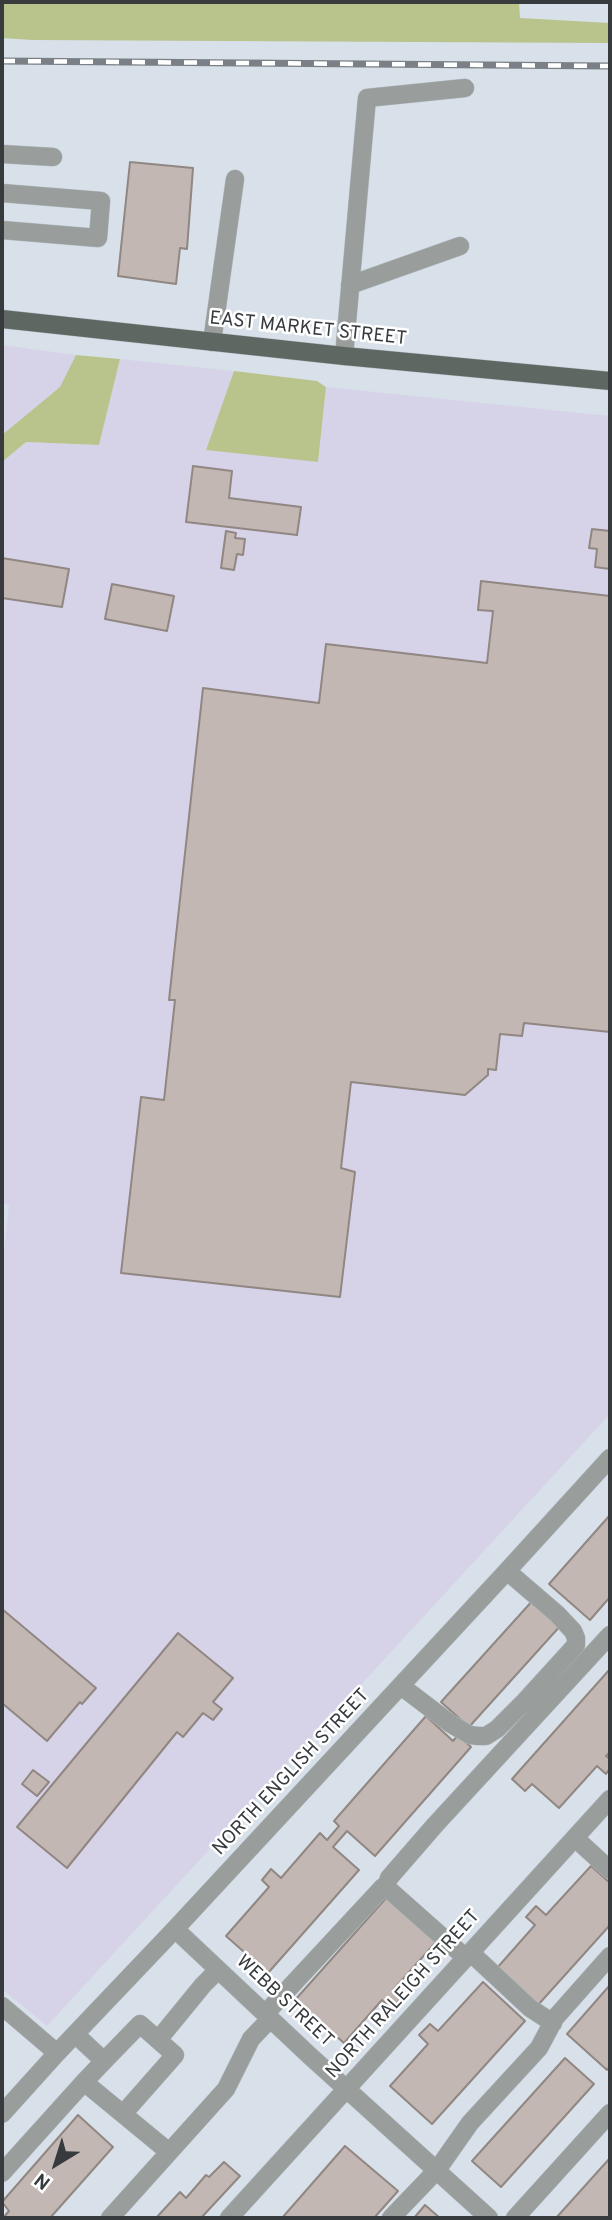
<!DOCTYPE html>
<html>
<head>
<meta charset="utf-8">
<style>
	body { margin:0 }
	#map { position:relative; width:612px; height:2220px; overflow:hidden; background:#d8e1e9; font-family:Overpass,sans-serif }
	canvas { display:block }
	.frame { position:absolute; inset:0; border:4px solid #373b3e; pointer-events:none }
	.north { position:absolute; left:21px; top:2129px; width:70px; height:70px; -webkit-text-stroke:5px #fff; paint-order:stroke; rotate:218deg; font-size:19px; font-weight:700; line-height:28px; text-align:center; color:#373b3e }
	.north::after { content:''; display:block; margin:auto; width:24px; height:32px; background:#373b3e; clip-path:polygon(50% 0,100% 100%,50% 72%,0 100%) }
</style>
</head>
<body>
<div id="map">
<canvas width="612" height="2220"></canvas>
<div class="frame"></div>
<div class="north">N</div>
</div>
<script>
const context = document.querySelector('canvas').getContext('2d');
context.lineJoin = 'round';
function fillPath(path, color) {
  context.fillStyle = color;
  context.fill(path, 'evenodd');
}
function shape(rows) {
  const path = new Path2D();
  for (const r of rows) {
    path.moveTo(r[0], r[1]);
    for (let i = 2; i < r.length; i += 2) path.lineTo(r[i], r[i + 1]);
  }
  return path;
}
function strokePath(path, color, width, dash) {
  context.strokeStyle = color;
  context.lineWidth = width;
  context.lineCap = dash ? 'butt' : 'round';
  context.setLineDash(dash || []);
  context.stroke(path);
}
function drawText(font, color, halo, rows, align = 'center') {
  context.font = font + ' Overpass,sans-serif';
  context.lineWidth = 5;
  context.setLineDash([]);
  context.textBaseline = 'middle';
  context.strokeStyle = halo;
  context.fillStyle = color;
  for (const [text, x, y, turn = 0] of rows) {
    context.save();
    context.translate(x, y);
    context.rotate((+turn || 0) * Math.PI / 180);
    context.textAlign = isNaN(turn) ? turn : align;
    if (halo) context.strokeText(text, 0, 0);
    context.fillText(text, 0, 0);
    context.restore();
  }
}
const industrial = shape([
	[2,345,76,355,60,387,2,435],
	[120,359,234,371,206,449,318,462,326,387,610,416,610,1414,47,2026,2,1989,2,1268,9,1205,2,1203,2,462,26,442,99,445]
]);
const green = shape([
	[2,2,519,2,520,18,610,23,610,43,32,40,2,38],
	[76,355,120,359,99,445,26,442,2,462,2,435,60,387],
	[234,371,317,381,326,387,318,462,206,450]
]);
const building = shape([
	[130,162,193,168,187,249,180,248,176,284,118,276,130,162],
	[193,466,232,471,229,498,301,507,297,535,186,522,193,466],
	[592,529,610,531,610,569,595,567,597,549,589,548,592,529],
	[226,531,236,533,235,538,245,539,243,555,237,554,234,570,221,568,226,531],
	[2,558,69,569,62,607,2,598,2,558],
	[481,581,610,596,610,1032,524,1023,522,1036,500,1034,496,1070,488,1069,488,1075,465,1095,351,1082,341,1168,355,1172,340,1297,121,1273,141,1097,164,1100,175,1000,169,1000,203,688,319,703,326,644,487,663,493,611,478,610,481,581],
	[112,584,174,596,167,631,105,619,112,584],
	[610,1515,610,1597,590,1620,549,1584,610,1515],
	[534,1599,562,1624,469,1727,441,1702,534,1599],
	[2,1609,96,1688,82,1704,80,1702,47,1741,2,1703,2,1609],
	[178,1633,233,1678,213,1702,222,1709,213,1720,203,1713,183,1737,177,1732,67,1868,17,1827,178,1633],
	[610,1669,610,1752,606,1756,610,1759,610,1768,606,1774,597,1766,559,1808,532,1784,525,1791,512,1779,610,1669],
	[426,1716,453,1741,458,1735,471,1747,375,1856,347,1831,333,1847,359,1870,268,1973,226,1936,269,1887,262,1880,271,1869,281,1878,320,1833,327,1840,339,1826,334,1821,426,1716],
	[33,1770,49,1782,37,1796,22,1784,33,1770],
	[591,1866,610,1883,610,1925,538,2005,497,1968,535,1925,526,1917,536,1906,546,1915,591,1866],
	[387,1897,437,1941,393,1990,401,1998,392,2009,382,2000,344,2043,295,2000,387,1897],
	[483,1982,525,2021,432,2124,390,2086,428,2044,419,2035,430,2024,438,2031,483,1982],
	[610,1985,610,2066,607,2070,567,2034,610,1985],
	[565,2058,594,2084,501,2187,472,2161,565,2058],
	[78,2115,113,2147,50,2218,3,2218,9,2211,2,2202,78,2115],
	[345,2146,398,2191,374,2218,282,2218,345,2146],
	[610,2158,610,2215,607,2218,556,2218,610,2158],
	[224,2162,240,2176,201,2218,156,2218,180,2192,186,2198,206,2175,209,2177,224,2162],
	[425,2205,440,2218,414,2218,425,2205]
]);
const minor = shape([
	[2,154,53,157],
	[2,193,101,201,98,238,2,230],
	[350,285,460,246],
	[212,342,235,179],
	[344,356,367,98,465,88],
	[401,1686,451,1724,470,1735,478,1736,486,1736,497,1729,525,1701,576,1645,576,1638,573,1631,557,1614,507,1571],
	[575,1838,610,1870],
	[386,1887,389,1878,435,1825,610,1635],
	[175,1929,310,2056,489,2218],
	[471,1953,530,2008,553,2023],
	[2,2006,57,2053],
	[265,2014,383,1887,386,1887,466,1958],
	[75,2034,104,2061,84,2082,169,2152],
	[104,2061,140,2024,158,2040],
	[2,2114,57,2053,175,1929,507,1571,610,1458],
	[123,2114,175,2055,158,2040,203,1985,218,1970],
	[2,2173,84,2082],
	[110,2218,226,2089,251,2039,270,2019],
	[229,2218,610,1799],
	[391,2218,437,2170,470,2123,539,2048,555,2018,610,1956],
	[515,2218,610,2113]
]);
const major = shape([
	[2,319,344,356,610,381]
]);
const rail = shape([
	[2,61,610,66]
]);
const streetNames = [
	["EAST MARKET STREET",308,330,6],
	["NORTH ENGLISH STREET",292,1773,-47],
	["NORTH RALEIGH STREET",404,1995,-48],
	["WEBB STREET",284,2002,43]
];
fillPath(industrial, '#d6d3e9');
fillPath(green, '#b9c38c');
fillPath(building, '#c2b7b3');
strokePath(building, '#908682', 2);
strokePath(minor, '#b5bcc3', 19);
strokePath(major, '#b5bcc3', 19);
strokePath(minor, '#999e9c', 18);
strokePath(major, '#5f6763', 18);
strokePath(rail, '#7a8085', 7);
strokePath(rail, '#fff', 4.5, [13]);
drawText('19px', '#373b3e', '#fff', streetNames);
</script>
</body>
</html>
